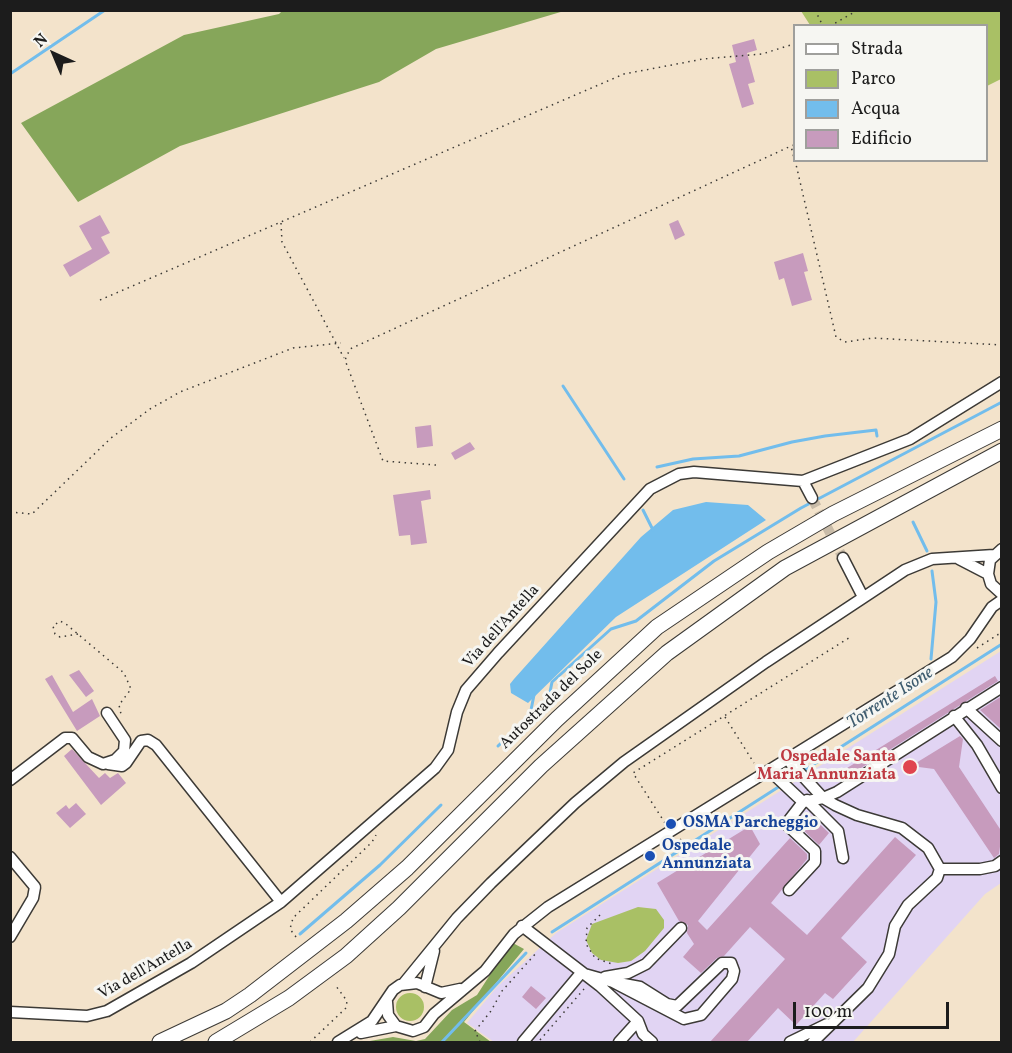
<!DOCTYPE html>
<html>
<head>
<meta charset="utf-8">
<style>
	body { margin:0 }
	#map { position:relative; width:1012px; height:1053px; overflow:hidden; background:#f3e3cb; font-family:Vollkorn,serif }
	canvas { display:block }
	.frame { position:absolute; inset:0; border:12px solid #1c1c1c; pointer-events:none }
	.legend { position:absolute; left:793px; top:24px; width:195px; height:138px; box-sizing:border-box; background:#f6f6f2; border:2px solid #9f9f9c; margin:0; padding:8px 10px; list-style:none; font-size:18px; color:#1c1c1c }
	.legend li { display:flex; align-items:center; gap:12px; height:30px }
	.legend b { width:30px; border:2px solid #9f9f9c }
	.north { position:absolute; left:24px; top:24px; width:60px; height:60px; -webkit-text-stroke:4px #f6f6f2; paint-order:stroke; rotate:316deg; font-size:16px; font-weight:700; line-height:24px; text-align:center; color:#1c1c1c }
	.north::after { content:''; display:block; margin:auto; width:21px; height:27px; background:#1c1c1c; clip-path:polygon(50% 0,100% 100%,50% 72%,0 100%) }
	.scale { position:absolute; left:793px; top:1002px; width:156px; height:27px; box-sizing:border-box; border:3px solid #1c1c1c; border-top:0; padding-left:8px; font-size:18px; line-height:21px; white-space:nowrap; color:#1c1c1c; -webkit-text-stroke:4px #f6f6f2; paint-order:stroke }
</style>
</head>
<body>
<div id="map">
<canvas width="1012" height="1053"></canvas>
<div class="frame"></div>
<ul class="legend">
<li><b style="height:8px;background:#fff"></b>Strada</li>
<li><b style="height:16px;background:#a9c065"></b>Parco</li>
<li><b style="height:16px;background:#72bdec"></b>Acqua</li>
<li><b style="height:16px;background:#c79bbd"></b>Edificio</li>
</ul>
<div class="north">N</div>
<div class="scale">100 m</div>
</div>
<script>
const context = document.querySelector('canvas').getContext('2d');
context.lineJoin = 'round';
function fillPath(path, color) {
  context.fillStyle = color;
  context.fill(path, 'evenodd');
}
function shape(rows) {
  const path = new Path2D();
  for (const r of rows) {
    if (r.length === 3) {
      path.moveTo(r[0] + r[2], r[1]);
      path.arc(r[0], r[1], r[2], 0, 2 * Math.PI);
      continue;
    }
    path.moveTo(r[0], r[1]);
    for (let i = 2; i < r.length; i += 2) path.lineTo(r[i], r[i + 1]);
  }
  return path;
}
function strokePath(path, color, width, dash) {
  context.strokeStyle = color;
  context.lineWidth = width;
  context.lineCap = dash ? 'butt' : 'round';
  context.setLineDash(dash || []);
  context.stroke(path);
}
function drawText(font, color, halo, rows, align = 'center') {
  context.font = font + ' Vollkorn,serif';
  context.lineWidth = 6;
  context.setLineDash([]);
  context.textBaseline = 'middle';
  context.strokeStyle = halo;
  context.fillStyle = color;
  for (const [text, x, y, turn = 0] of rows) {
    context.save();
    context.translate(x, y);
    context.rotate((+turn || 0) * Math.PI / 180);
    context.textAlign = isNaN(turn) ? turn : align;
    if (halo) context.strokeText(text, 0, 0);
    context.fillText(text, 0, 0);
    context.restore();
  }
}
const built = shape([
	[1001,651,1001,883,985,894,853,1042,494,1042,467,1023,497,987,556,933]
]);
const green = shape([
	[801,11,1001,11,1001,79,987,86,986,26,810,25],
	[638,907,656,909,664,920,664,928,645,951,631,961,618,963,601,960,592,953,586,940,592,924],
	[410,1007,14]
]);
const forest = shape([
	[282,11,564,11,436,49,379,82,180,146,78,202,21,123,184,35,279,14],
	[511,942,524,949,464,1022,491,1042,364,1042,393,1037,416,1041,425,1039,452,1010,477,995]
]);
const water = shape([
	[706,502,748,505,766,520,616,617,528,703,511,693,510,684,514,679,641,537,673,510]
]);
const stream = shape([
	[10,74,105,10],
	[563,386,624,479],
	[657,467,693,459,739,456,792,442,825,436,876,430,877,436],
	[643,510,653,530],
	[913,522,927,551],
	[931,659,936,602,932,571],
	[530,715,534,695],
	[498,746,549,697,552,682,611,629,636,621,714,561,801,508,1002,402],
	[786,782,1002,644],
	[552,932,780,786],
	[300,934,380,865,441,805],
	[442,1042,526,953]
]);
const building = shape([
	[754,39,757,50,747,53,755,82,748,84,754,104,742,108,729,64,736,62,732,45],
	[100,215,110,233,101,237,110,253,70,277,63,265,92,249,79,226],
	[678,220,685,235,675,240,669,224],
	[803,253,808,271,804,272,812,300,792,306,784,278,779,280,774,262],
	[431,425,433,446,417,448,415,427],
	[470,442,475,449,455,460,451,453],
	[430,490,431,499,421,501,427,543,411,545,410,535,399,536,393,495],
	[79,670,94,691,86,697,69,675],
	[52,675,73,712,92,699,100,716,77,731,45,679],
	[995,676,998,681,842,780,839,773],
	[1002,696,1002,730,980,710],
	[960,736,963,739,959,767,1002,832,999,854,994,858,934,769,911,766],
	[72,749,99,778,105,773,110,778,118,773,126,783,101,805,64,756],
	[76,803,86,814,70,828,56,813,66,805,69,809],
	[807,812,829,833,819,845,797,824],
	[750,826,760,844,698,921,707,930,790,838,807,854,807,859,771,903,807,935,895,837,916,855,841,938,867,962,833,999,825,993,796,1025,778,1008,747,1042,710,1042,785,959,750,927,724,956,717,958,701,973,683,957,694,944,687,933,688,925,679,921,657,883],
	[531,986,546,998,536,1009,522,997]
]);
const minorTunnel = shape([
	[812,498,843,558]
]);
const path = shape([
	[815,10,823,26],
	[830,26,858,10],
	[794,145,791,146,794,158],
	[795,160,836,337,845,342,873,338,1002,345],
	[281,223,282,242,344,358],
	[100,300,624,74,703,59,762,54,794,44],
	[436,465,383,461,345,360,350,349,791,146],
	[10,512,32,514,111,438,150,409,180,392,293,348,341,343],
	[78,634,60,637,55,634,53,626,60,621,66,624,124,673,131,689,119,705,121,714],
	[977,648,1002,632],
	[725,717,754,763],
	[665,823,633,773,852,636],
	[680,839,692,850],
	[600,915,587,928,586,944,595,958,612,964],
	[296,937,290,929,293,918,372,842,376,835],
	[540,1040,584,989],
	[310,1042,346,1008,347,1001,336,986],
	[480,1042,475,1031,491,1011,502,991,537,952]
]);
const minor = shape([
	[803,481,812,498],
	[1002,549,990,560,988,574,991,584,1002,594],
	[843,558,863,597],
	[959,559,988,574],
	[966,708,1002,741],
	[954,716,977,745,1002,788],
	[788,760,823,798,835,805,857,815,902,828,928,848,940,869,937,878,908,905,895,926,889,954,868,988,813,1042],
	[108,764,122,766,126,763,141,741,148,740,156,745,281,902],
	[770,771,803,802,823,798,837,792,1002,687],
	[10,780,65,738,72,738,88,757,103,764,115,760,124,751,125,740,107,713],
	[807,800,838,831,843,858],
	[10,857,35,887,33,898,10,937],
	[940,869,980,869,995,866,1002,861],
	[789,890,815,862,815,851,786,824,803,802],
	[522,926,600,986,638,1021,643,1034,652,1042],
	[581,973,613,982,684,1019,701,1015,732,979,734,971,731,963,722,963,677,1006,667,1004,640,987,613,982],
	[605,977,628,973,646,964,681,928],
	[404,983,457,918,491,883,575,803,624,762,766,662,905,570,932,559,994,555],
	[425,987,434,951],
	[387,1002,388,1015,396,1026,413,1031,424,1027,434,1014,485,971,514,934,548,907,952,657,970,639,992,607,1002,600],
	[10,1012,87,1016,107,1011,191,963,281,902,435,768,448,750,457,712,466,690,498,653,650,489,679,474,694,472,803,481,910,439,1002,382],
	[361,1033,396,1026],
	[338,1042,372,1021,393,990,400,985,417,983,441,993,460,989],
	[523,1042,581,973],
	[619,1042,638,1021],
	[790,1042,827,1024]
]);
const highway = shape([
	[160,1042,226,1011,250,995,346,921,407,868,557,719,657,627,768,552,833,514,1002,429],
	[216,1042,289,998,346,956,399,908,541,766,667,653,785,568,1002,451]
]);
const markers = [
	[910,767,8,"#e0444e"],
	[671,824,6,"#1a4fb4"],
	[650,856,6,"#1a4fb4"]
];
const streetNames = [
	["Via dell'Antella",502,627,-48],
	["Autostrada del Sole",552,700,-44],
	["Via dell'Antella",146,970,-30]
];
const healthNames = [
	["Ospedale Santa",896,758],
	["Maria Annunziata",896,776]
];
const transitNames = [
	["OSMA Parcheggio",683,824],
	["Ospedale",662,847],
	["Annunziata",662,865]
];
const waterNames = [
	["Torrente Isone",891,699,-33]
];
fillPath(built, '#e1d4f3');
fillPath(green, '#a9c065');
fillPath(forest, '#86a65a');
fillPath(water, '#72bdec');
strokePath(stream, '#72bdec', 3);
fillPath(building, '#c79bbd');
strokePath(minorTunnel, '#c8bba8', 10, [10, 5]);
strokePath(minor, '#3c3a36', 13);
strokePath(highway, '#3c3a36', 17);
strokePath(path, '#3c3a36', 1.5, [1.5, 4.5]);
strokePath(minor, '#fff', 10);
strokePath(highway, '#fff', 15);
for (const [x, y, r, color] of markers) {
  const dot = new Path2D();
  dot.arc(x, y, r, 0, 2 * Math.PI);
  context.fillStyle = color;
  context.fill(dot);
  strokePath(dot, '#f6f6f2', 2);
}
drawText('16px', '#1c1c1c', '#f6f6f2', streetNames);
drawText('bold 16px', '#be3a42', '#f6f6f2', healthNames, 'right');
drawText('bold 16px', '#164399', '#f6f6f2', transitNames, 'left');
drawText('italic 18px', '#3e5c6f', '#f6f6f2', waterNames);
</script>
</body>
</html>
